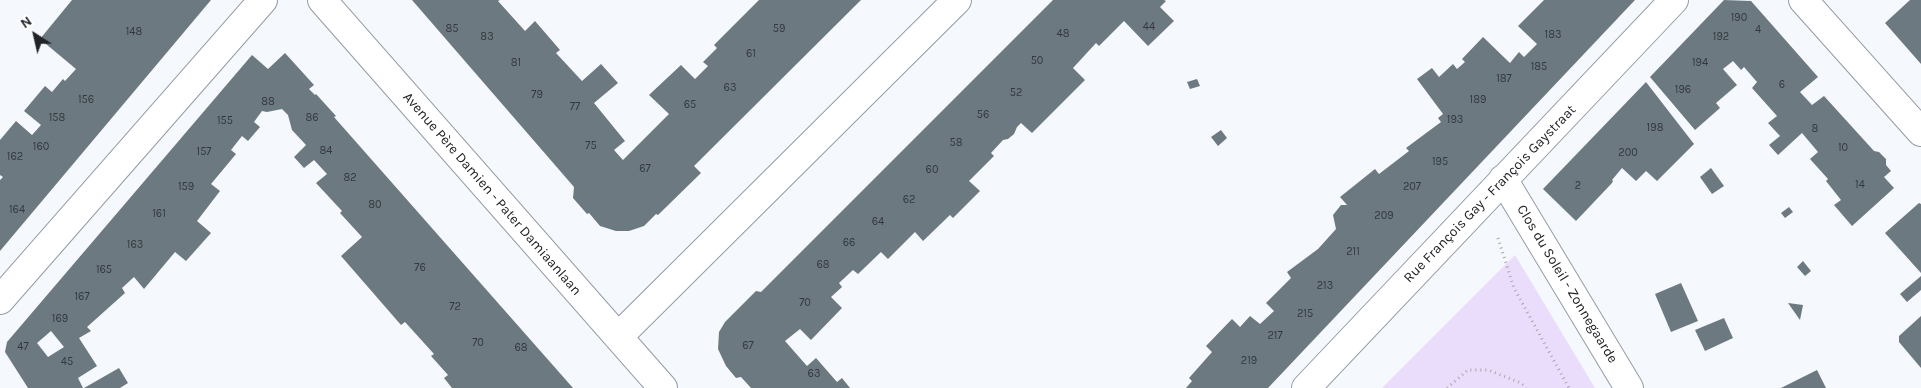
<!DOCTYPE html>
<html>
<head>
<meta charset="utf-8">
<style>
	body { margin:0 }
	#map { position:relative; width:1921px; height:388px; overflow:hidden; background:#f5f8fd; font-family:Karla,sans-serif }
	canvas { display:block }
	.north { position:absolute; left:10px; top:10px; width:50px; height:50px; -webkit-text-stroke:4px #fff; paint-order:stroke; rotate:325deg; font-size:14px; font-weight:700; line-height:20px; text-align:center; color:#202327 }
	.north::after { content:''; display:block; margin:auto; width:18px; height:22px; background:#202327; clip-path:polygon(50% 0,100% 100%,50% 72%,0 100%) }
</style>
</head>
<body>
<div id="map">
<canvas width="1921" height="388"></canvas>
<div class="north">N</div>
</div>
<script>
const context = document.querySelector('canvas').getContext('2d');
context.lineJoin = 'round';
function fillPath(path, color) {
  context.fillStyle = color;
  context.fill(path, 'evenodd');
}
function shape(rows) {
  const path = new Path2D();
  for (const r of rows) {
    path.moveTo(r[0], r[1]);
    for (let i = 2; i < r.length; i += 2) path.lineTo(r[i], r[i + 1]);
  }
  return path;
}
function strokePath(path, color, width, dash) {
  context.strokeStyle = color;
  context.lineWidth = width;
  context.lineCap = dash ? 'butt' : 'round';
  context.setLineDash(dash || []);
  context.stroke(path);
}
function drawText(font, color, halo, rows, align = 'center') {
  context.font = font + ' Karla,sans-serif';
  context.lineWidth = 4.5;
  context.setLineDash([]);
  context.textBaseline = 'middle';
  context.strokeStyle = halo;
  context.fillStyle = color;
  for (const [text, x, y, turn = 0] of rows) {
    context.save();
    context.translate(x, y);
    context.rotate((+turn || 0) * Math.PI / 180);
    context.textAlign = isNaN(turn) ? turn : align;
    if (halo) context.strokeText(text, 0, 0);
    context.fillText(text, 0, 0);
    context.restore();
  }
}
const green = shape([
	[1515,255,1595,388,1382,388]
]);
const building = shape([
	[72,0,211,0,0,251,0,180,3,177,0,175,0,140,16,121,32,135,41,125,24,111,45,86,52,92,63,79,65,81,76,69,40,39],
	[412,0,500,0,498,1,525,31,535,21,560,50,556,53,582,81,601,64,618,83,594,103,625,141,614,150,623,160,669,114,649,95,681,65,695,79,708,66,703,62,717,48,714,45,759,0,861,0,694,166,701,173,658,215,656,214,644,226,629,231,616,231,600,226,589,213,587,214,573,198,574,187],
	[1053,0,1164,0,1166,1,1160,7,1174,21,1148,46,1124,21,1099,46,1096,43,1073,68,1085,80,1032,133,1021,123,1017,127,1014,134,1008,139,1003,140,991,153,994,156,969,181,980,191,953,218,950,215,923,241,915,232,888,259,881,252,858,274,853,270,839,283,842,287,831,297,842,308,811,340,800,329,785,341,807,366,816,358,837,382,842,378,850,388,751,388,741,377,736,378,726,366,718,349,719,332,725,322,756,291,761,292],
	[1544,0,1635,0,1268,388,1186,388,1192,381,1189,378,1212,352,1206,346,1232,319,1240,327,1250,316,1260,324,1274,311,1266,303,1291,278,1287,272,1318,249,1336,229,1333,215,1341,205,1347,205,1340,197,1375,169,1379,174,1409,151,1406,148,1441,122,1438,118,1443,114,1417,79,1432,68,1439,77,1453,64,1457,69,1465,62,1462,59,1483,37,1510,63,1519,52,1524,57,1537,44,1518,26],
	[1724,0,1751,1,1818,77,1800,92,1812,105,1824,96,1874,151,1879,152,1886,159,1886,165,1891,171,1884,177,1894,188,1852,226,1834,205,1841,200,1826,181,1828,179,1810,159,1818,152,1802,133,1778,155,1769,145,1780,136,1768,123,1777,116,1752,88,1757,82,1744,67,1741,70,1733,61,1723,69,1737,85,1716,103,1720,108,1695,130,1650,77],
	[1910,0,1921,0,1921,64,1885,23],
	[285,53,314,85,309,89,315,95,316,94,336,116,334,117,573,388,452,388,444,378,448,375,431,356,434,354,405,322,401,325,341,256,362,237,340,213,342,211,316,183,327,174,314,160,304,168,294,157,306,145,292,130,288,115,282,109,267,112,262,111,254,122,260,127,248,141,242,136,231,150,236,154,211,184,220,191,197,221,211,233,186,261,175,252,144,289,134,277,122,288,125,293,87,327,91,331,79,338,97,366,78,378,83,388,28,388,5,352,7,342,252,55,268,69],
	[51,331,64,347,48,357,37,343],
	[1197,79,1200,86,1190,89,1187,82],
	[1646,82,1694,144,1657,181,1646,171,1636,181,1622,168,1612,180,1613,181,1612,183,1576,221,1543,189],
	[1221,130,1227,138,1218,146,1211,137],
	[1711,168,1724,186,1712,194,1700,177],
	[1919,203,1921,204,1921,273,1885,233],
	[1789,207,1793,212,1785,218,1781,213],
	[1803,261,1811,271,1805,276,1797,267],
	[1921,276,1921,290,1907,302,1900,294],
	[1681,283,1698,321,1671,332,1655,294],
	[1788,303,1803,305,1800,320],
	[1921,316,1921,368,1899,342,1899,336],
	[1724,318,1733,338,1705,351,1695,330],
	[119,368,128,383,120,388,84,388],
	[1817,370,1826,388,1781,388]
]);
const path = shape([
	[1498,238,1514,288,1569,388],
	[1447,388,1468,370,1488,370,1521,383,1526,388]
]);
const minor = shape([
	[322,0,663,388],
	[1803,0,1921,132],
	[1503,179,1629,388],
	[0,300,263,0],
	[618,337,957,0],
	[1306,388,1674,0]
]);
const numberNames = [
	["190",1739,18],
	["44",1149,27],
	["85",452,29],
	["59",779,29],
	["4",1758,30],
	["148",134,32],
	["48",1063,34],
	["183",1553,35],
	["83",487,37],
	["192",1721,37],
	["61",751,54],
	["50",1037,61],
	["81",516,63],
	["194",1700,63],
	["185",1539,67],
	["187",1504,79],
	["6",1782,85],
	["63",730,88],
	["196",1683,90],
	["52",1016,93],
	["79",537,95],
	["156",86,100],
	["189",1478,100],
	["88",268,102],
	["65",690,105],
	["77",575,107],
	["56",983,115],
	["158",57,118],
	["86",312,118],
	["193",1455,120],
	["155",225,121],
	["198",1655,128],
	["8",1815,129],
	["58",956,143],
	["75",591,146],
	["160",41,147],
	["10",1843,148],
	["84",326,151],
	["157",204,152],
	["200",1628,153],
	["162",15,157],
	["195",1440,162],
	["67",645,169],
	["60",932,170],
	["82",350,178],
	["14",1860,185],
	["2",1578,186],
	["159",186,187],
	["207",1412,187],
	["62",909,200],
	["80",375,205],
	["164",17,210],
	["161",159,214],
	["209",1384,216],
	["64",878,222],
	["66",849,243],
	["163",135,245],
	["211",1353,252],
	["68",823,265],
	["76",420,268],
	["165",104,270],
	["213",1325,286],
	["167",82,297],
	["70",805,303],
	["72",455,307],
	["215",1305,314],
	["169",60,319],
	["217",1275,336],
	["70",478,343],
	["67",748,346],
	["47",23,347],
	["68",521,348],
	["219",1249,361],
	["45",67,362],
	["63",814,374]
];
const streetNames = [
	["Avenue Père Damien - Pater Damiaanlaan",492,194,49],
	["Rue François Gay - François Gaystraat",1490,194,-46],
	["Clos du Soleil - Zonnegaarde",1567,284,59]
];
fillPath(green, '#eadcfb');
fillPath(building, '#6d7981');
strokePath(minor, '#949ba7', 30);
strokePath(path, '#a4a7ac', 3, [1, 4]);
strokePath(minor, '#fff', 28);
drawText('11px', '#33383e', null, numberNames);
drawText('14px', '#202327', '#fff', streetNames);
</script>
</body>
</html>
